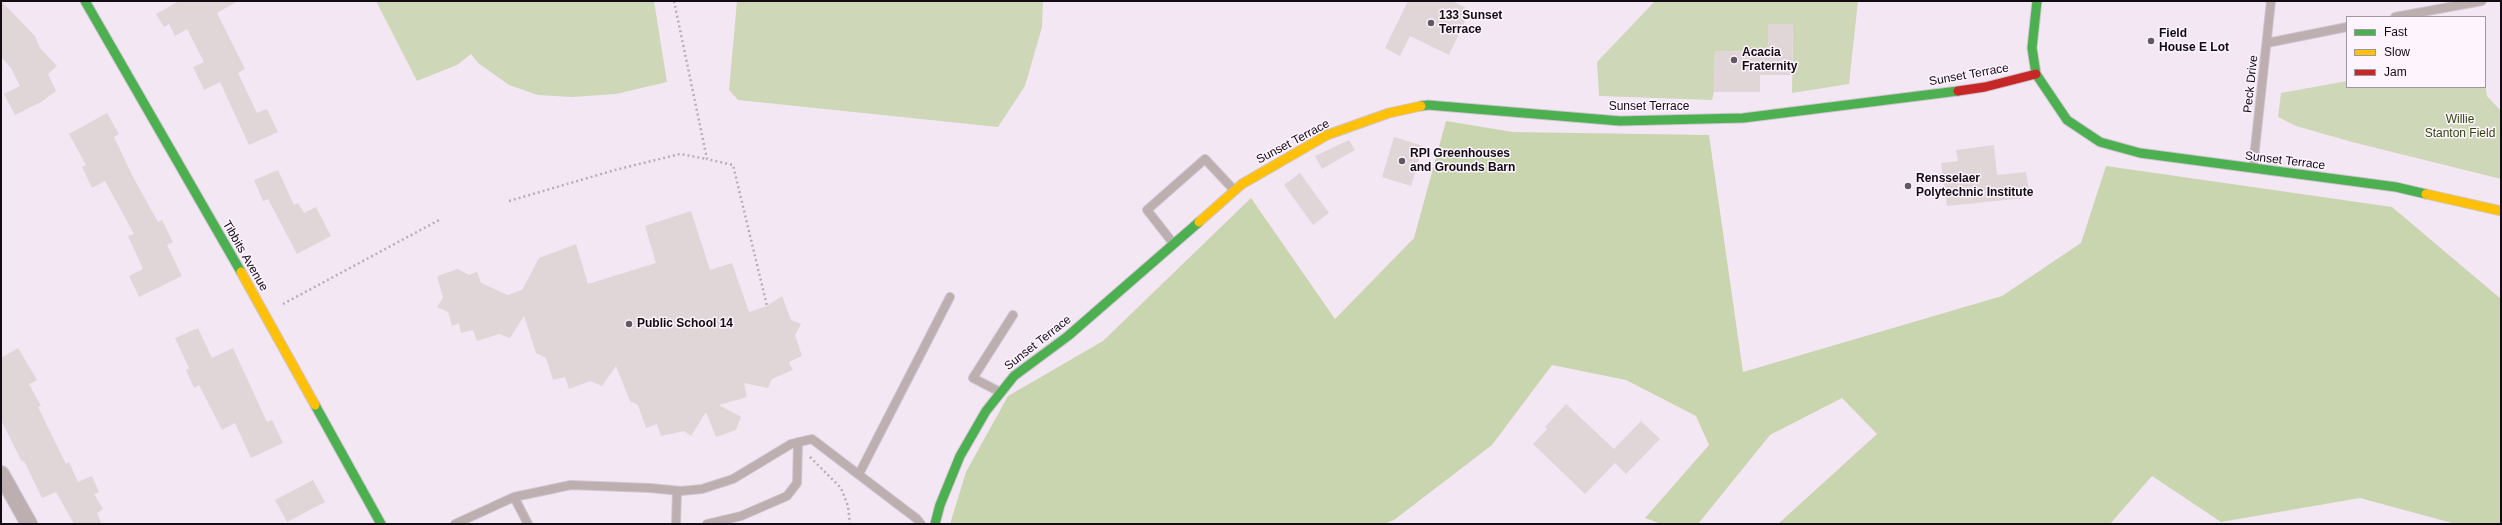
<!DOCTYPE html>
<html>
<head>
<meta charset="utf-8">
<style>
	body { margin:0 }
	#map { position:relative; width:2502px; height:525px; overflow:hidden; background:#f4e7f4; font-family:Helvetica,sans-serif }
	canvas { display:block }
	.frame { position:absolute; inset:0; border:2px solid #120b13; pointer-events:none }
	.legend { position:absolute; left:2346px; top:16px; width:140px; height:72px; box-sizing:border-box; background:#fdf4fe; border:1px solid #9f97a0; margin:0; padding:5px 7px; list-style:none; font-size:12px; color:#120b13 }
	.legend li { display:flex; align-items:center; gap:8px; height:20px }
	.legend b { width:20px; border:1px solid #9f97a0 }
</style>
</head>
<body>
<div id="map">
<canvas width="2502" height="525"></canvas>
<div class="frame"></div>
<ul class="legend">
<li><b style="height:5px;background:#4caf50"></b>Fast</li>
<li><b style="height:5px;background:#ffc107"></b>Slow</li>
<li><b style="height:5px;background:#c62828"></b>Jam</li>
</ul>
</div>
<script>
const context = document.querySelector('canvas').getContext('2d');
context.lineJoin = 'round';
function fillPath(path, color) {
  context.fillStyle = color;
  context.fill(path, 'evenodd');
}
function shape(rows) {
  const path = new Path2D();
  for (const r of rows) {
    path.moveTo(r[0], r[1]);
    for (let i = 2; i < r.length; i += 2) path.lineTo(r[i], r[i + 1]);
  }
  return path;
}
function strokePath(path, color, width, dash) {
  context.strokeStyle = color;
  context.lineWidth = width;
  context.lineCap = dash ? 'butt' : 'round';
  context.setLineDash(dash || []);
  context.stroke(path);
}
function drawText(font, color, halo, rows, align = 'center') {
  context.font = font + ' Helvetica,sans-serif';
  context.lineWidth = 3;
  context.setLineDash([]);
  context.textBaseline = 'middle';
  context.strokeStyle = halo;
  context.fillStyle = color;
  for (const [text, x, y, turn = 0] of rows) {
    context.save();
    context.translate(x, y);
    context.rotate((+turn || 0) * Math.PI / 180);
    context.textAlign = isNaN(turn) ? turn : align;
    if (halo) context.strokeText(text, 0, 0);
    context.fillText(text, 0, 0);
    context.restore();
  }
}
const green = shape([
	[376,1,654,1,667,82,616,94,572,97,538,95,509,85,478,63,471,54,457,65,417,81],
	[737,1,1043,1,1042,27,1025,86,998,127,738,100,729,90],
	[1655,1,1858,1,1849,84,1792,93,1793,25,1768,68,1754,68,1754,51,1715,51,1714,92,1712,100,1599,96,1597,62],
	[2347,81,2347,87,2485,87,2485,82,2487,96,2501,111,2501,179,2352,142,2296,126,2278,117,2281,93]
]);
const forest = shape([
	[1446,121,1513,132,1709,135,1743,372,2002,296,2081,243,2106,166,2392,207,2501,299,2501,524,2456,524,2360,498,2221,522,2152,476,2110,524,1778,524,1877,434,1842,398,1770,435,1698,524,1661,524,1645,518,1709,445,1696,416,1626,380,1552,365,1492,445,1394,520,1384,524,950,524,966,472,1008,396,1103,341,1251,198,1335,319,1414,238]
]);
const building = shape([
	[1,1,35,36,40,48,57,66,48,74,56,91,41,102,15,115,4,94,20,86,11,68,1,57],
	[179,1,238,1,217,13,245,69,238,73,257,113,267,109,278,132,249,145,220,82,204,90,193,67,204,62,187,29,175,36,169,24,164,27,156,14],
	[1408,1,1452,1,1470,10,1449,55,1410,36,1400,56,1385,48],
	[1768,24,1793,24,1792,75,1760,75,1760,92,1714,92,1715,51,1768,52],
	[107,113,119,134,114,137,133,177,158,222,162,220,173,242,167,245,182,276,139,297,129,276,143,269,128,236,134,234,105,181,92,188,82,167,86,165,69,134],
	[1394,137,1423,146,1411,186,1382,177],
	[1349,140,1355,150,1322,169,1315,156],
	[1994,145,1997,175,2026,172,2029,190,2023,190,2024,198,1947,206,1941,163,1958,161,1956,150],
	[278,170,294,205,298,203,304,213,316,207,331,236,297,254,268,199,263,201,254,180],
	[1300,173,1329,213,1313,225,1284,185],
	[691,211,710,270,732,263,749,312,767,306,782,296,791,320,801,324,795,335,802,356,789,362,793,370,772,379,768,388,744,383,747,397,719,405,741,417,736,430,716,437,706,412,691,436,684,431,661,436,657,424,646,428,638,405,630,401,616,366,602,386,590,381,569,389,565,377,553,380,546,358,536,353,524,316,510,338,499,334,477,341,473,330,461,333,459,323,452,326,448,312,437,307,443,298,437,276,458,269,469,275,477,272,481,283,508,295,522,290,539,258,576,244,588,284,656,263,645,226],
	[198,328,212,358,233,348,267,422,272,420,283,443,251,458,235,423,222,430,199,385,194,388,186,370,189,368,175,338],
	[18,348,37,380,29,384,41,406,38,407,66,464,69,462,78,482,92,476,99,492,94,494,103,509,97,513,102,524,74,524,56,492,42,498,24,461,22,462,1,420,1,358],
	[1566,404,1614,449,1641,421,1660,439,1626,474,1615,463,1585,494,1533,444,1547,429,1545,427],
	[313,480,325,502,287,522,275,500]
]);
const path = shape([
	[674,1,707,159,733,165,767,306],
	[509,201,615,170,680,154,707,159],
	[283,304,441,219],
	[810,457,841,488,848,506,850,524]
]);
const lane = shape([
	[2395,17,2482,1],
	[2267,43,2347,27],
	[2253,167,2271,1],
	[1173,243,1147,210,1205,159,1234,190],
	[1000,392,973,378,1013,315],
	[859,474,950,297],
	[514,497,528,524],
	[455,524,514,497,571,485,650,488,681,491,702,489,733,479,791,444,812,439,917,519,921,524],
	[676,524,677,491],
	[707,524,741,516,787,496,797,483,798,442]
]);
const street = shape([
	[1,474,29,524]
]);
const fast = shape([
	[85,1,241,272],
	[2037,1,2032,48,2036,74,2067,120,2100,142,2140,153,2396,187,2426,194],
	[1421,106,1428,105,1620,121,1743,118,1958,91],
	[315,405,381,524],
	[935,524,940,505,960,456,986,411,1014,376,1068,336,1199,222]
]);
const slow = shape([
	[2426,194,2501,211],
	[1199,222,1242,184,1327,135,1389,113,1421,106],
	[241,272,315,405]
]);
const jam = shape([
	[1958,91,1985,87,2036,74]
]);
const markers = [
	[1431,23,4,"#615862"],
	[2151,41,4,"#615862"],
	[1734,60,4,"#615862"],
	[1402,161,4,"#615862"],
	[1908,186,4,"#615862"],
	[629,324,4,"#615862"]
];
const poiNames = [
	["133 Sunset",1439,16],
	["Terrace",1439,30],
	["Field",2159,34],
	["House E Lot",2159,48],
	["Acacia",1742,53],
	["Fraternity",1742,67],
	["RPI Greenhouses",1410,154],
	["and Grounds Barn",1410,168],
	["Rensselaer",1916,179],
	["Polytechnic Institute",1916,193],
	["Public School 14",637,324]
];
const streetNames = [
	["Sunset Terrace",1969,75,-10],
	["Peck Drive",2251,84,-84],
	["Sunset Terrace",1649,107],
	["Sunset Terrace",1293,142,-28],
	["Sunset Terrace",2285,161,7],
	["Tibbits Avenue",245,256,60],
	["Sunset Terrace",1038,343,-38]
];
const parkNames = [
	["Willie",2460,120],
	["Stanton Field",2460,134]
];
fillPath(green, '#ced8b8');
fillPath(forest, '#c9d5af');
fillPath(building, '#e0d5d7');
strokePath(lane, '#cfc5cf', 10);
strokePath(street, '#cfc5cf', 18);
strokePath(fast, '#cfc5cf', 11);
strokePath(slow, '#cfc5cf', 11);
strokePath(jam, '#cfc5cf', 11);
strokePath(path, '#baaeb2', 2.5, [2, 3]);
strokePath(lane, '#bdaeaf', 8);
strokePath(street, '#bdaeaf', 16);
strokePath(fast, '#4caf50', 9);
strokePath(slow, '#ffc107', 9);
strokePath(jam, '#c62828', 9);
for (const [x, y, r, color] of markers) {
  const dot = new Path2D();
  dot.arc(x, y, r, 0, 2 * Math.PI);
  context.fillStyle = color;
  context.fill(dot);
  strokePath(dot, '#fdf4fe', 1.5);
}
drawText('bold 12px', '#120b13', '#fdf4fe', poiNames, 'left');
drawText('12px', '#120b13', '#fdf4fe', streetNames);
drawText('12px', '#32470d', '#fdf4fe', parkNames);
</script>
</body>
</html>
